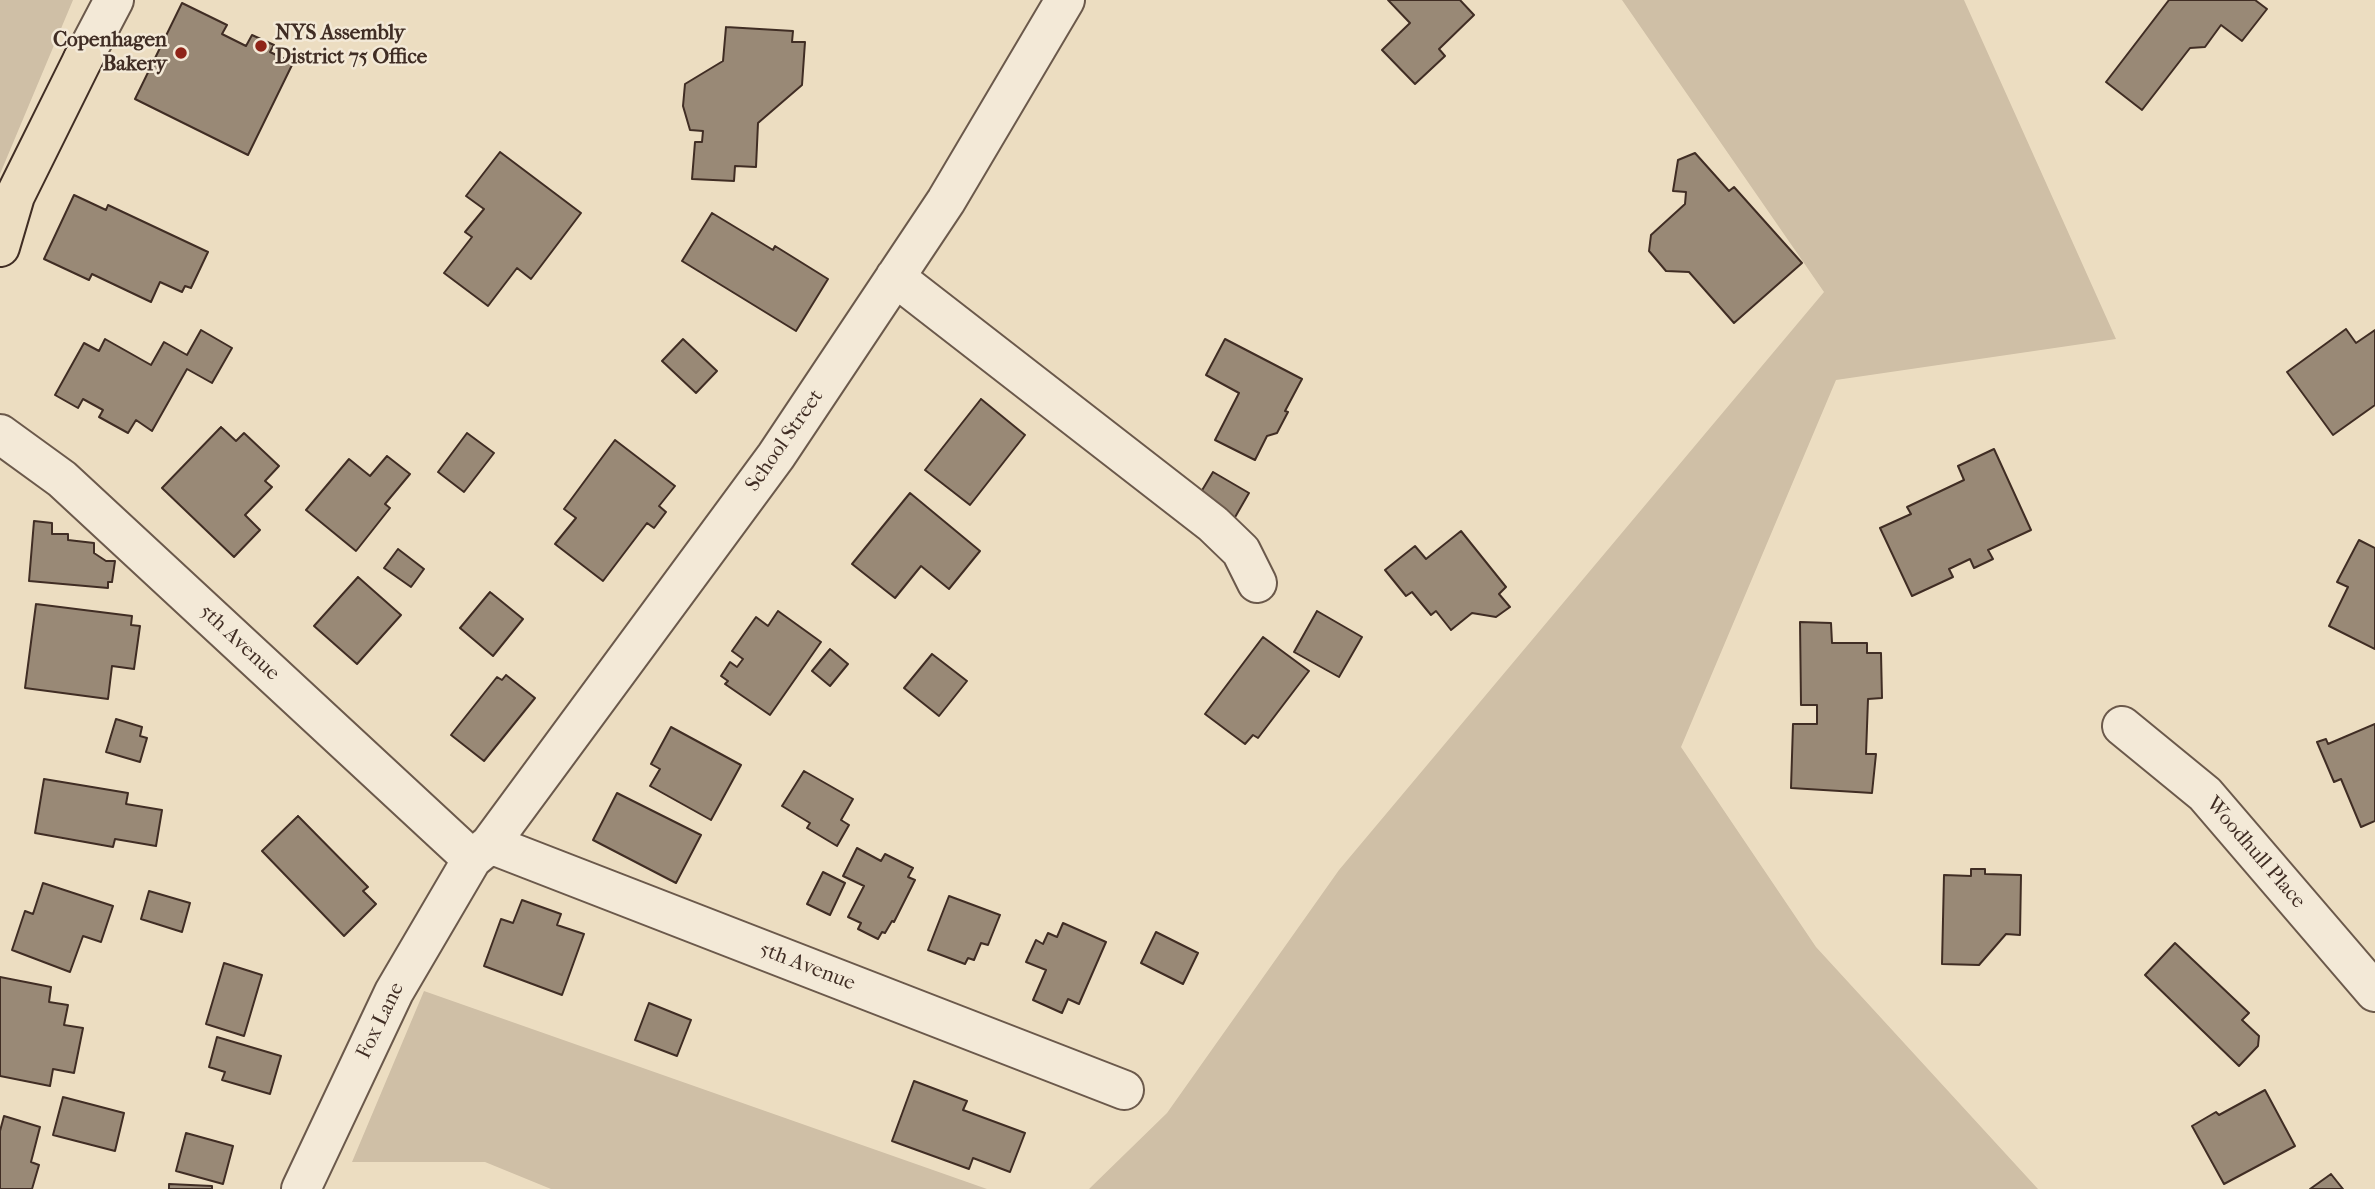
<!DOCTYPE html>
<html>
<head>
<meta charset="utf-8">
<style>
	body { margin:0 }
	canvas { display:block; background:#ecddc1 }
</style>
</head>
<body>
<canvas width="2375" height="1189"></canvas>
<script>
const context = document.querySelector('canvas').getContext('2d');
context.lineJoin = 'round';
function fillPath(path, color) {
  context.fillStyle = color;
  context.fill(path, 'evenodd');
}
function shape(rows) {
  const path = new Path2D();
  for (const r of rows) {
    path.moveTo(r[0], r[1]);
    for (let i = 2; i < r.length; i += 2) path.lineTo(r[i], r[i + 1]);
  }
  return path;
}
function strokePath(path, color, width, dash) {
  context.strokeStyle = color;
  context.lineWidth = width;
  context.lineCap = dash ? 'butt' : 'round';
  context.setLineDash(dash || []);
  context.stroke(path);
}
function drawText(font, color, halo, rows, align = 'center') {
  context.font = font + ' "IM FELL French Canon",serif';
  context.lineWidth = 5;
  context.setLineDash([]);
  context.textBaseline = 'middle';
  context.strokeStyle = halo;
  context.fillStyle = color;
  for (const [text, x, y, turn = 0] of rows) {
    context.save();
    context.translate(x, y);
    context.rotate((+turn || 0) * Math.PI / 180);
    context.textAlign = isNaN(turn) ? turn : align;
    if (halo) context.strokeText(text, 0, 0);
    context.fillText(text, 0, 0);
    context.restore();
  }
}
const green = shape([
	[0,0,73,0,0,174],
	[1622,0,1964,0,2116,339,1836,380,1681,747,1816,947,2038,1189,1089,1189,1167,1113,1339,870,1824,292],
	[424,991,987,1189,551,1189,485,1162,352,1162]
]);
const building = shape([
	[1388,0,1460,0,1474,15,1439,49,1445,56,1415,84,1382,50,1410,23,1388,0],
	[2169,0,2255,0,2267,9,2242,41,2221,25,2205,47,2190,48,2142,110,2106,82,2169,0],
	[182,3,227,25,222,34,246,46,252,35,274,45,270,52,293,63,248,155,135,99,182,3],
	[726,27,793,31,792,42,805,42,802,85,758,123,756,167,735,166,734,181,692,179,695,142,702,142,703,131,690,130,683,106,685,84,723,61,726,27],
	[500,152,581,213,531,279,517,268,488,306,444,273,472,237,465,232,484,209,466,196,500,152],
	[1695,153,1729,191,1734,187,1802,263,1734,323,1689,272,1666,271,1649,251,1651,235,1685,204,1686,192,1673,191,1678,160,1695,153],
	[74,195,106,210,108,205,208,252,191,288,185,286,182,292,160,282,151,302,92,274,89,280,44,259,74,195],
	[712,213,773,250,775,246,828,279,796,331,682,261,712,213],
	[2346,329,2356,343,2375,330,2375,405,2333,435,2287,372,2346,329],
	[201,330,232,348,212,383,187,369,152,431,136,420,128,433,99,417,103,410,83,399,78,408,55,395,84,343,99,351,105,339,151,365,164,342,187,355,201,330],
	[683,339,717,371,696,393,662,361,683,339],
	[1225,339,1302,379,1285,411,1288,412,1277,433,1267,436,1255,460,1215,440,1239,393,1206,375,1225,339],
	[981,399,1025,435,970,505,925,470,981,399],
	[221,427,236,441,244,433,279,466,265,481,272,487,245,515,260,530,234,557,162,488,221,427],
	[467,433,494,453,464,492,438,472,467,433],
	[615,440,675,486,659,506,666,512,654,528,647,523,603,581,555,544,576,518,564,509,615,440],
	[1994,449,2031,530,1988,550,1993,559,1974,568,1970,559,1949,569,1953,577,1912,596,1880,528,1911,514,1907,507,1964,480,1958,466,1994,449],
	[387,456,410,474,385,504,390,508,356,551,306,510,349,459,370,476,387,456],
	[1213,472,1249,493,1234,519,1198,497,1213,472],
	[910,493,980,551,949,589,921,566,895,598,852,564,910,493],
	[34,521,52,523,52,534,68,534,68,540,94,543,94,553,106,561,115,561,112,582,108,582,108,588,29,581,34,521],
	[1461,531,1506,587,1499,594,1510,607,1496,617,1472,613,1451,630,1436,611,1431,615,1412,592,1406,596,1385,570,1415,546,1426,559,1461,531],
	[2359,540,2375,548,2375,649,2329,626,2348,587,2337,582,2359,540],
	[398,549,424,569,411,587,384,568,398,549],
	[358,577,401,615,357,664,314,626,358,577],
	[490,592,523,619,493,656,460,628,490,592],
	[36,604,132,616,131,625,140,626,134,669,112,666,108,699,25,688,36,604],
	[778,611,821,642,770,715,725,684,728,681,721,676,730,662,737,667,743,659,732,651,756,617,768,626,778,611],
	[1317,611,1362,637,1339,677,1294,652,1317,611],
	[1800,622,1831,623,1832,643,1867,643,1867,653,1881,653,1882,698,1868,699,1866,754,1876,754,1872,793,1791,788,1793,724,1817,724,1817,705,1801,705,1800,622],
	[1263,637,1309,671,1258,738,1253,735,1245,744,1205,714,1263,637],
	[830,649,848,664,830,686,812,671,830,649],
	[932,654,967,681,939,716,904,688,932,654],
	[506,675,535,698,484,761,451,735,497,677,502,680,506,675],
	[116,719,142,727,140,736,147,738,140,762,106,752,116,719],
	[2375,724,2375,821,2361,827,2341,779,2334,782,2317,742,2326,739,2328,744,2375,724],
	[671,727,741,765,711,820,650,786,660,769,651,764,671,727],
	[804,771,853,799,841,820,849,825,837,846,807,828,810,823,782,806,804,771],
	[44,779,128,793,126,804,162,810,156,846,115,839,113,847,35,833,44,779],
	[617,793,701,835,676,883,593,840,617,793],
	[298,816,368,887,363,891,376,904,344,936,262,851,298,816],
	[857,848,881,861,885,854,913,868,908,877,915,880,894,922,892,921,885,933,882,932,878,939,858,929,861,923,848,917,864,886,843,876,857,848],
	[1971,869,1985,869,1985,874,2021,875,2020,935,2006,934,1979,965,1942,964,1944,875,1971,876,1971,869],
	[823,872,845,883,830,915,807,904,823,872],
	[43,883,113,906,101,942,83,936,70,972,12,950,25,911,33,914,43,883],
	[149,891,190,903,182,932,141,919,149,891],
	[949,896,1000,915,988,945,981,943,974,960,968,958,965,964,928,950,949,896],
	[522,900,561,914,557,925,584,934,562,995,484,966,501,919,513,923,522,900],
	[1063,923,1106,942,1079,1004,1068,999,1062,1013,1033,1000,1046,970,1026,962,1036,940,1043,944,1048,933,1057,937,1063,923],
	[1156,932,1198,953,1183,984,1141,963,1156,932],
	[2175,943,2249,1013,2242,1020,2259,1036,2258,1046,2239,1066,2145,975,2175,943],
	[224,963,262,975,244,1036,206,1024,224,963],
	[0,977,51,987,49,1002,68,1005,64,1025,83,1028,74,1073,53,1069,50,1086,0,1076,0,977],
	[649,1003,691,1020,677,1056,635,1040,649,1003],
	[217,1037,281,1056,270,1094,222,1080,225,1072,209,1067,217,1037],
	[914,1081,967,1101,963,1110,1025,1133,1010,1172,973,1158,969,1169,892,1141,914,1081],
	[2265,1090,2295,1146,2224,1184,2192,1126,2216,1112,2219,1115,2265,1090],
	[63,1097,124,1113,115,1151,53,1135,63,1097],
	[4,1116,40,1127,31,1162,39,1165,32,1189,0,1189,0,1131,4,1116],
	[186,1133,233,1146,223,1184,176,1171,186,1133],
	[2331,1174,2343,1189,2310,1189,2331,1174],
	[169,1184,212,1186,212,1189,169,1189,169,1184]
]);
const minor = shape([
	[83,59,114,0],
	[895,277,1213,524,1241,551,1257,583],
	[0,434,62,479,472,859],
	[2122,726,2205,794,2375,992],
	[490,844,1124,1090],
	[301,1189,394,992,472,859,490,844,776,456,946,201,1065,0]
]);
const major = shape([
	[0,247,15,196,83,59]
]);
const markers = [
	[261,46,7,"#8f2418"],
	[181,53,7,"#8f2418"]
];
const poiNames = [
	["NYS Assembly",275,34],
	["District 75 Office",275,58],
	["Copenhagen",167,41,"right"],
	["Bakery",167,65,"right"]
];
const streetNames = [
	["School Street",785,441,-55],
	["5th Avenue",239,643,43],
	["Woodhull Place",2255,853,49],
	["5th Avenue",807,967,21],
	["Fox Lane",381,1021,-64]
];
fillPath(green, '#cfbfa6');
fillPath(building, '#998976');
strokePath(building, '#402d24', 2);
strokePath(minor, '#6b594b', 42);
strokePath(major, '#402d24', 42);
strokePath(minor, '#f3e9d7', 38);
strokePath(major, '#ecddc1', 38);
for (const [x, y, r, color] of markers) {
  const dot = new Path2D();
  dot.arc(x, y, r, 0, 2 * Math.PI);
  context.fillStyle = color;
  context.fill(dot);
  strokePath(dot, '#f3e9d7', 2.5);
}
drawText('bold 21px', '#402d24', '#f3e9d7', poiNames, 'left');
drawText('21px', '#402d24', '#f3e9d7', streetNames);
</script>
</body>
</html>
